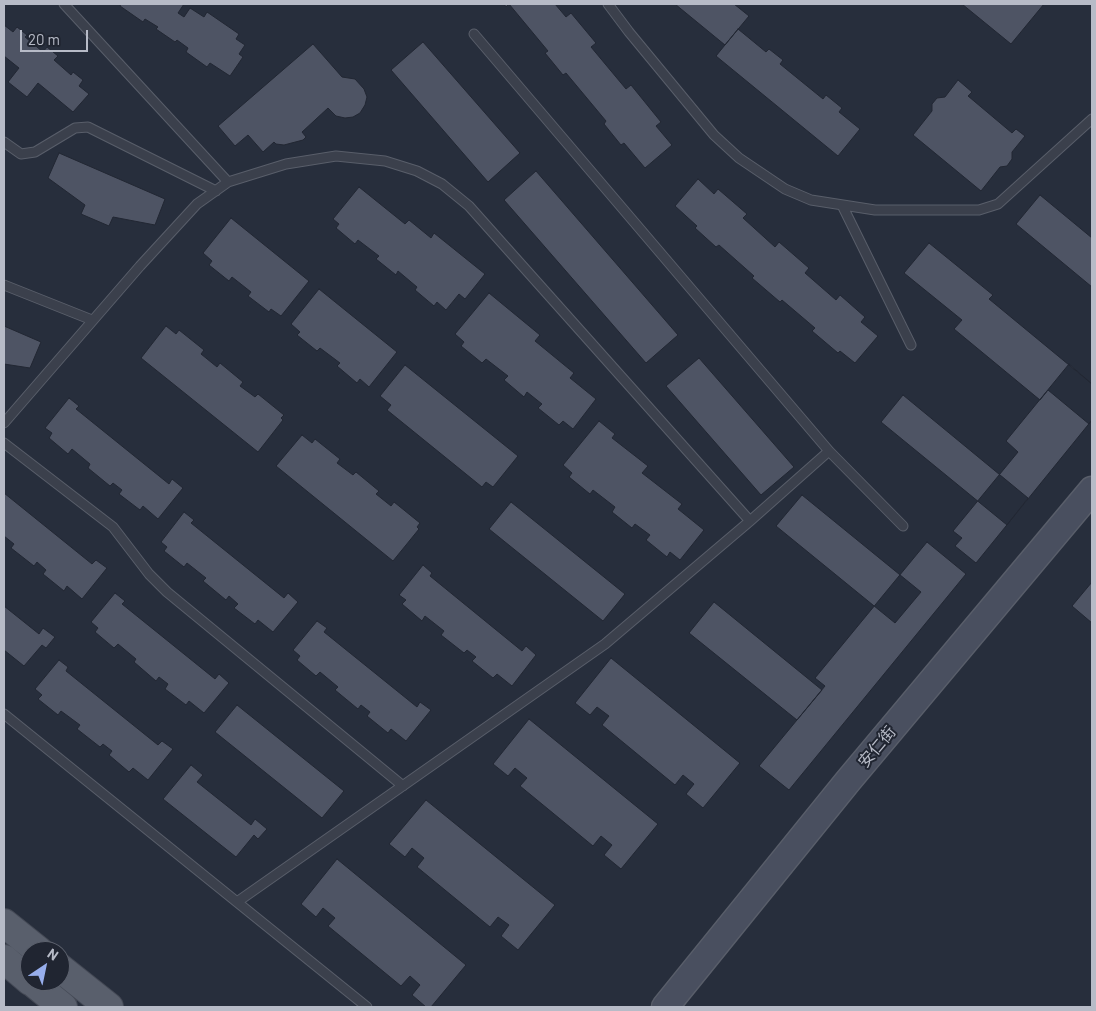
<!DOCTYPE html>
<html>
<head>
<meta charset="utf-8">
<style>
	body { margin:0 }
	#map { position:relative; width:1096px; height:1011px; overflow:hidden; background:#272e3c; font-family:Barlow,sans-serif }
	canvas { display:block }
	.frame { position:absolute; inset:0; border:5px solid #b7bbc7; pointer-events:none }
	.north { position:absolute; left:20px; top:941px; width:50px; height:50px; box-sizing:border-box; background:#202531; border:1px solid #5c616d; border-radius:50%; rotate:34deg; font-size:14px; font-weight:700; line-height:20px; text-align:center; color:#b7bbc7 }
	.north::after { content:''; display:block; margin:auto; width:18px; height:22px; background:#97aeec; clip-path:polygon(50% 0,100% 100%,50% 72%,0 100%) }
	.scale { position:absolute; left:20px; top:30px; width:68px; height:22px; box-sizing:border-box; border:2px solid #b7bbc7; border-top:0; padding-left:6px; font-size:15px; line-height:18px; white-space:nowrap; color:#b7bbc7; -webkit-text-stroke:4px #202531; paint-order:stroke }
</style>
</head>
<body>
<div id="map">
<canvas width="1096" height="1011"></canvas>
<div class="frame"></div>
<div class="north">N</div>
<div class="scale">20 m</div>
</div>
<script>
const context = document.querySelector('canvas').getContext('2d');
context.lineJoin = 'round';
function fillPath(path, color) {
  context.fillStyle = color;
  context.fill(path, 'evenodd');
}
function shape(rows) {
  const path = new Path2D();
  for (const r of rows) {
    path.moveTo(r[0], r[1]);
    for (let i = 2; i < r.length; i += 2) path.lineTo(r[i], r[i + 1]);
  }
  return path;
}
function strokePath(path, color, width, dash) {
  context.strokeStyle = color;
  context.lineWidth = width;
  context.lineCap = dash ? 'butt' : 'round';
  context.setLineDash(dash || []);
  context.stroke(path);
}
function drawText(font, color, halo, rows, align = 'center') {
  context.font = font + ' Barlow,"Noto Sans SC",sans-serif';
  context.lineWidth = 4;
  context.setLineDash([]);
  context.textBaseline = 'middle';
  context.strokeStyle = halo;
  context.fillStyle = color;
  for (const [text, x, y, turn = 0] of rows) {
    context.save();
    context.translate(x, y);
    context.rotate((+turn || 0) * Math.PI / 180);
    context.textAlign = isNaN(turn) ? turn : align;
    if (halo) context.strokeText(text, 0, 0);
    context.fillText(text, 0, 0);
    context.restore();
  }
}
const building = shape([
	[121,4,184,4,178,13,184,17,190,8,204,17,207,12,239,34,236,39,245,45,239,54,243,57,230,76,210,63,207,67,186,52,188,48,177,40,175,42,156,29,158,27,145,19,143,22,120,6,121,4],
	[504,4,555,4,566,17,571,13,596,43,591,47,626,89,631,85,661,122,656,126,672,145,645,168,624,143,621,145,604,124,606,121,566,73,563,75,545,53,548,51,509,4,506,7,504,4],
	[675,4,734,4,749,16,725,45,675,4],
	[962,4,1044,4,1011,44,962,4],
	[4,25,13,32,17,27,27,35,25,37,43,52,47,47,58,56,54,60,71,75,73,72,83,80,79,86,89,94,73,112,38,83,27,97,8,82,19,68,4,56,4,25],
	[738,29,766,52,769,49,783,60,780,64,823,99,826,95,842,108,839,112,860,129,838,156,716,56,738,29],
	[423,42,520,153,488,182,391,70,423,42],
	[313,44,342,77,355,79,364,89,367,97,365,105,360,113,353,117,345,118,336,116,328,108,302,132,306,137,303,140,284,145,276,144,274,142,263,152,248,135,235,146,218,126,313,44],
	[958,80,972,92,968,96,1012,133,1016,129,1025,136,1012,152,1012,159,1007,166,1000,167,981,191,913,135,932,111,932,104,937,98,945,97,958,80],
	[59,153,165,199,155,225,113,217,109,226,81,214,85,205,48,178,59,153],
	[536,171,678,335,646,363,504,200,536,171],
	[698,179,714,194,718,189,747,214,743,218,775,247,779,242,809,268,805,273,836,300,840,295,865,317,861,322,878,336,855,363,840,351,838,353,812,331,815,328,782,300,780,302,752,278,754,276,719,245,716,247,695,228,697,226,675,206,698,179],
	[359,187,405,224,409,220,431,238,434,233,485,274,465,299,459,294,446,310,437,302,434,306,415,290,417,287,398,271,396,275,376,259,379,256,358,240,355,244,336,228,339,224,333,219,359,187],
	[1040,195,1092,238,1092,287,1016,224,1040,195],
	[231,218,309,281,281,316,271,309,269,312,248,296,251,292,232,277,229,281,209,265,212,261,203,253,231,218],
	[929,243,993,295,989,299,1092,384,1092,420,1089,424,1048,390,1040,400,954,329,962,320,904,273,929,243],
	[319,289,397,352,369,387,360,379,357,383,337,366,340,363,320,348,317,351,297,335,300,332,291,324,319,289],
	[489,293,540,335,535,341,574,373,570,378,596,399,573,429,563,421,559,425,538,408,542,404,527,392,524,397,504,380,508,376,486,359,482,363,461,346,464,342,455,334,489,293],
	[4,326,41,342,30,368,4,364,4,326],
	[166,326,176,334,179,330,204,350,201,354,217,367,220,363,243,382,240,386,255,397,258,394,284,415,281,418,283,420,258,452,141,358,166,326],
	[699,358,794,467,761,495,666,386,699,358],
	[1069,364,1092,384,1092,420,976,563,955,546,962,538,953,531,1018,452,1006,441,1069,364],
	[405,365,518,456,493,487,486,482,482,487,387,410,391,405,380,396,405,365],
	[903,395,1028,498,1007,525,881,422,903,395],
	[69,398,79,406,76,409,169,484,172,479,183,488,158,519,143,506,140,510,119,494,122,490,113,483,110,486,88,468,90,464,72,449,68,454,49,438,52,433,45,428,69,398],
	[599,421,615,434,612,438,648,466,642,473,682,504,678,509,704,530,680,560,670,552,667,557,646,540,650,535,635,524,632,528,612,512,615,507,593,490,590,494,569,477,572,473,563,465,599,421],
	[302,435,312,443,315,439,340,459,337,463,353,475,356,472,379,491,376,494,391,506,394,502,420,523,417,527,419,529,393,561,276,466,302,435],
	[4,493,92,564,96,560,107,568,82,599,67,586,64,591,43,574,46,570,37,562,34,566,11,548,14,544,4,536,4,493],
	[802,495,921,592,895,623,776,526,802,495],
	[511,502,625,594,603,621,489,529,511,502],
	[184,512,194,520,191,523,284,598,288,593,298,602,273,632,258,620,255,624,234,608,238,604,229,596,226,600,203,581,206,578,187,563,184,567,164,551,167,547,161,542,184,512],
	[927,542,966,574,789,790,759,766,825,686,815,678,927,542],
	[423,565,432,573,430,576,522,651,526,646,536,655,512,686,497,674,493,678,472,661,476,657,467,650,464,653,441,635,444,631,425,616,422,621,402,604,406,600,399,595,423,565],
	[1092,582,1092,623,1072,606,1092,582],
	[115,593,125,601,122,604,215,679,219,674,229,683,204,713,189,701,186,705,165,689,168,684,159,677,156,681,134,662,136,659,118,644,114,648,95,632,98,628,91,622,115,593],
	[714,602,822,690,797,720,689,633,714,602],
	[4,606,39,634,43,628,55,637,46,648,42,645,24,666,4,650,4,606],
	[317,621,327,628,324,632,417,707,420,702,431,710,406,741,391,729,388,733,367,716,370,712,361,705,358,709,335,690,338,687,320,672,316,676,297,660,300,656,293,650,317,621],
	[611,658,740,763,703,808,686,794,694,784,683,775,675,785,602,725,609,716,597,707,590,715,575,703,611,658],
	[59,660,68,667,66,671,158,745,162,741,173,749,148,780,133,768,129,772,109,755,112,751,103,744,100,747,77,729,80,725,61,711,58,715,38,699,42,695,35,689,59,660],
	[237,705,344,791,322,818,215,732,237,705],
	[529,719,658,824,621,869,604,855,612,845,601,836,593,846,520,786,527,778,515,768,508,776,493,764,529,719],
	[191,765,203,775,197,782,251,825,255,819,267,829,258,839,254,835,236,857,163,799,191,765],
	[426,800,555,905,518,950,501,936,509,925,498,917,490,927,417,867,424,858,412,848,405,857,389,844,426,800],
	[337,859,466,965,431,1007,426,1007,412,995,420,985,410,976,401,986,328,926,335,918,323,908,316,917,301,904,337,859]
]);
const lane = shape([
	[64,4,228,182],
	[608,4,629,32,714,135,739,158,785,189,811,200,875,210,979,210,998,204,1092,119],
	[474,34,829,451,903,526],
	[4,142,21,154,35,152,75,128,88,127,216,191],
	[842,205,911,345],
	[4,285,92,320],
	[4,423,140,266,197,204,228,182,286,164,336,156,385,161,417,171,442,184,469,206,750,521],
	[4,443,113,527,149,574,167,592,403,786],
	[4,714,367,1007],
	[237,902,605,644,750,521,829,451]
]);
const secondary = shape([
	[665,1007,848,781,1092,490]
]);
const primary = shape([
	[4,923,39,951],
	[4,959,30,981],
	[60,968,109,1007],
	[31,981,63,1007]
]);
const streetNames = [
	["安仁街",877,747,-50]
];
fillPath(building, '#4e5464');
strokePath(building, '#222733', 1);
strokePath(lane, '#595e6a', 11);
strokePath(secondary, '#595e6a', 29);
strokePath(primary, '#444955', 30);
strokePath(lane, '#3b404c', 9);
strokePath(secondary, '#494f5f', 26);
strokePath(primary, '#595f6c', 28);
drawText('16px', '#b7bbc7', '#202531', streetNames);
</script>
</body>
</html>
